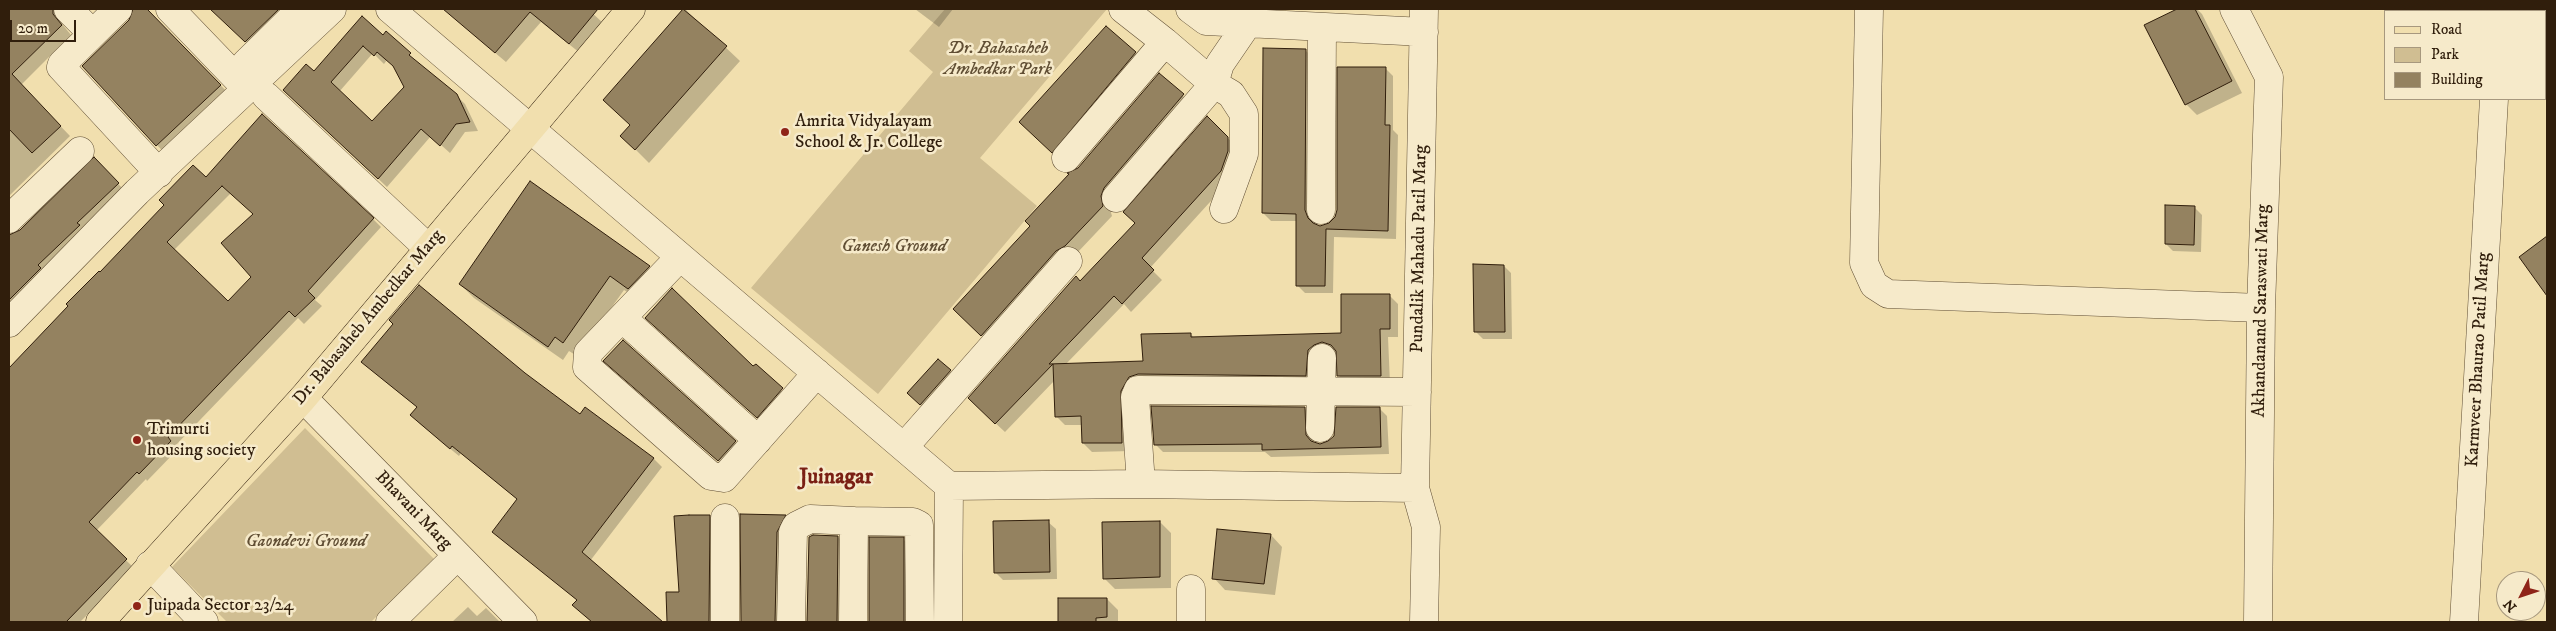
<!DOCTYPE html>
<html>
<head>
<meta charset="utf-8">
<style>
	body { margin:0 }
	#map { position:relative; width:2556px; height:631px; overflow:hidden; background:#f1dfae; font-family:"IM FELL DW Pica",serif }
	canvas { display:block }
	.frame { position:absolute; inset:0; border:10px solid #301e0c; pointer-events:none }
	.legend { position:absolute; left:2384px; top:10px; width:162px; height:90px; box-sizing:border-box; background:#f6eaca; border:1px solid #a7987e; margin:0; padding:6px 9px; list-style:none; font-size:15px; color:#301e0c }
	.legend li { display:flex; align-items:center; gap:10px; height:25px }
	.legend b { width:25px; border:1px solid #a7987e }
	.north { position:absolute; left:2496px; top:571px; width:50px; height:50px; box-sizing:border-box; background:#f6eaca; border:1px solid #a7987e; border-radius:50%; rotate:229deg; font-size:14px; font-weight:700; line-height:20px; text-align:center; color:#301e0c }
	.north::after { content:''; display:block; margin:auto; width:18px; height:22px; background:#8f2418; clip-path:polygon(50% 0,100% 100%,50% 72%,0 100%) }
	.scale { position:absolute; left:10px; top:20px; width:66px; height:22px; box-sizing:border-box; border:2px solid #301e0c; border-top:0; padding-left:6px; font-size:15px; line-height:18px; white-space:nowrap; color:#301e0c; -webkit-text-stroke:4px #f6eaca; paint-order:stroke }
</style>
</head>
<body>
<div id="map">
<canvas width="2556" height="631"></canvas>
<div class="frame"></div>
<ul class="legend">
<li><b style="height:6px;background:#f1dfae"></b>Road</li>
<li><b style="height:14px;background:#d0be92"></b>Park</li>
<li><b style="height:14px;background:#948260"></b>Building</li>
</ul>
<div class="north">N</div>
<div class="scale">20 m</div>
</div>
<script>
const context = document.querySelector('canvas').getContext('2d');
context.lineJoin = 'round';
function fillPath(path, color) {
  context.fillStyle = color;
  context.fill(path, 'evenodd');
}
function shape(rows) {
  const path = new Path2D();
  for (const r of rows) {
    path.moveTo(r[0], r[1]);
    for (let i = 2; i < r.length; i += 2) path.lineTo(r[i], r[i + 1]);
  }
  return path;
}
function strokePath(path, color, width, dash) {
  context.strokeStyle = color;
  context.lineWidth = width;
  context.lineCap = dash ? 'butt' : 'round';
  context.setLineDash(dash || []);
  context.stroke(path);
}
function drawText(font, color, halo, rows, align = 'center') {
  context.font = font + ' "IM FELL DW Pica",serif';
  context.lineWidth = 5;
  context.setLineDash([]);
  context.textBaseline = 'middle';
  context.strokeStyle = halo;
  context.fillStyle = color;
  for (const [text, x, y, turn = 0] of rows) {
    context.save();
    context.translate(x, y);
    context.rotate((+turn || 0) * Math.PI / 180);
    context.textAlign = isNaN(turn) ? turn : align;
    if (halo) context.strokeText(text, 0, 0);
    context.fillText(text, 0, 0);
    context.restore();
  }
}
const green = shape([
	[945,9,1107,9,980,158,1037,206,878,394,751,288,933,72,909,51],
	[305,428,434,559,371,622,227,622,172,567]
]);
const shadow = shape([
	[9,9,67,9,63,15,62,24,71,35,21,85,70,136,9,196],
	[134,9,146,9,234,99,170,159,84,66,130,21],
	[217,9,293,9,257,52,214,11],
	[443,9,588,9,604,24,580,53,541,22,506,62],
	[685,9,740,61,649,163,622,136,631,125,604,99],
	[915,9,953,9,939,27],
	[2180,9,2197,9,2202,14,2242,93,2197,115,2186,104,2146,26],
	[362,17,384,37,386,33,418,64,456,95,465,104,478,131,465,132,450,153,431,136,387,187,293,99],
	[373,53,384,64,387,60,395,68,406,87,372,123,339,92],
	[1306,51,1314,59,1313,219,1315,225,1320,227,1330,224,1336,218,1385,68,1393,76,1393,130,1398,135,1396,239,1334,237,1333,293,1305,293,1297,285,1297,221,1271,221,1263,213],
	[1135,53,1146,64,1064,163,1031,133],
	[1159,75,1193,105,1109,206,1112,216,991,344,955,309,1032,226,1070,175,1079,169],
	[2547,80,2547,94,2545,91,2545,82],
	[1207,118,1237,147,1230,180,1150,268,1162,280,1131,312,1124,304,1066,364,1144,362,1191,334,1194,338,1342,334,1389,295,1398,304,1398,337,1388,337,1390,384,1347,384,1338,375,1337,352,1332,351,1314,384,1132,393,1131,451,1092,452,1083,443,1082,425,1065,425,1056,416,1055,380,1005,432,978,407,1080,282,1137,223],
	[94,159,127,193,9,318,9,237,21,231],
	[206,179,373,219,381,227,315,300,322,306,304,324,298,318,175,446,178,449,147,481,146,479,96,531,134,568,80,622,9,622,9,369,100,274],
	[231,193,255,214,253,277,228,303,174,250],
	[2194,207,2202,215,2201,252,2173,251,2166,244],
	[2547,238,2547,294,2520,257],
	[1504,266,1511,273,1512,339,1483,339,1475,331],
	[649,267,663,281,643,302,624,290,577,356,569,351,563,360,474,298,460,284],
	[654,325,753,368,789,397,765,424],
	[613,368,735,442,742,449,726,468],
	[371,370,525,374,580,416,586,409,654,459,662,467,590,561,660,622,592,622,582,613,578,601,494,532,518,500,461,453,459,456,420,424,412,415,418,408],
	[950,371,957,379,928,412,916,401],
	[1304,408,1312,416,1313,443,1320,445,1328,443,1380,409,1387,416,1389,454,1271,457,1265,452,1163,452,1155,444],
	[710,516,719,525,718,622,668,622,668,593,680,593],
	[741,516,786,516,795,525,785,622,742,622],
	[1048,522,1056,529,1057,579,1003,580,995,572],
	[1160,522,1171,533,1171,588,1115,589,1104,578],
	[1271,535,1282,547,1275,595,1225,590,1214,578],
	[838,537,847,547,847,622,808,622,810,538],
	[871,538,903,539,912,548,913,622,870,622],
	[1107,599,1118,610,1118,622,1059,622,1059,600],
	[468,607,477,616,486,608,500,622,452,622]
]);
const building = shape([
	[9,9,53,9,53,14,62,25,12,74,61,126,32,153,9,129,9,9],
	[133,9,147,9,221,85,156,146,82,66,129,20,133,9],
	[210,9,279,9,245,42,210,9],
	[443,9,598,9,569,44,530,12,495,53,443,9],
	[683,9,727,46,635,150,620,136,630,125,603,100,683,9],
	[2177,9,2195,9,2232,81,2185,105,2144,25,2177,9],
	[362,16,383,35,386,31,411,53,409,55,457,94,470,122,456,124,440,146,421,129,378,179,283,90,306,64,314,71,362,16],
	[363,46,374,56,377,52,393,66,404,87,372,121,331,82,363,46],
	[1106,26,1136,52,1052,153,1019,122,1106,26],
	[1263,48,1306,49,1305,210,1308,218,1313,223,1320,226,1329,223,1335,217,1337,210,1337,67,1386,67,1385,125,1390,125,1388,231,1326,229,1325,286,1296,286,1296,214,1262,213,1263,48],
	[1159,73,1184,94,1104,188,1101,196,1103,206,1065,246,1056,251,981,336,953,309,1030,226,1025,221,1069,174,1067,173,1078,168,1159,73],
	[262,114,374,218,308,291,315,298,295,317,289,311,168,437,171,441,139,474,137,472,89,522,127,559,66,622,9,622,9,368,68,306,66,304,99,271,100,272,164,205,159,200,193,165,206,177,262,114],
	[222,186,253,214,221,243,251,277,228,301,167,242,222,186],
	[1207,116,1228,137,1228,151,1221,171,1142,258,1154,270,1122,304,1114,296,1049,364,1143,361,1141,334,1191,333,1191,337,1341,333,1341,294,1390,294,1390,329,1380,329,1381,376,1337,376,1336,351,1331,345,1322,342,1314,345,1308,350,1306,376,1138,374,1129,377,1121,391,1122,443,1082,443,1081,416,1055,417,1053,364,995,424,968,398,1076,276,1080,281,1135,223,1123,212,1207,116],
	[94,157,119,183,77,223,80,225,38,265,41,268,9,300,9,235,20,230,94,157],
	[530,181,650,266,628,289,610,276,563,343,555,337,548,347,459,284,530,181],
	[2165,205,2195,206,2194,245,2165,244,2165,205],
	[2547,236,2547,296,2519,257,2547,236],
	[1473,264,1504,265,1505,332,1474,332,1473,264],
	[419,285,525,373,580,414,585,407,654,458,582,552,663,622,592,622,572,605,577,600,492,532,517,499,452,446,450,449,410,415,417,407,361,362,393,324,389,320,419,285],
	[672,288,753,366,756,364,783,388,757,418,645,318,672,288],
	[623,340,736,441,718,461,603,361,623,340],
	[938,359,951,370,920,405,907,393,938,359],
	[1151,406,1305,407,1306,435,1311,441,1320,444,1328,441,1334,436,1336,407,1380,407,1381,447,1262,450,1262,444,1154,445,1151,406],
	[740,514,786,515,777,532,775,622,741,622,740,514],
	[689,515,710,515,709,622,667,622,666,592,679,592,674,516,689,515],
	[1049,520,1050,572,994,573,993,521,1049,520],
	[1160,521,1160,577,1103,579,1102,522,1160,521],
	[1217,529,1271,534,1264,584,1212,579,1217,529],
	[813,535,838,536,837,622,807,622,809,537,813,535],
	[869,537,904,537,904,622,869,622,869,537],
	[1058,598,1107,598,1107,617,1096,618,1096,622,1058,622,1058,598]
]);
const minor = shape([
	[68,9,83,24],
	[118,9,62,64,61,67,159,173],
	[170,9,246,88],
	[390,9,949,486,948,622],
	[1123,9,1165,42],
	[1190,9,1206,21,1424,32],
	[1869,9,1864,263,1874,285,1888,294,2261,308],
	[2234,9,2269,77,2261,308,2258,622],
	[2500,11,2500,9],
	[246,63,301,9],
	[266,96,428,248],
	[1066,158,1165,42,1214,84,1231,94,1244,114,1244,154,1224,209],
	[1116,198,1214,84,1220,64,1248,23],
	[1321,210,1322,27],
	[9,219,80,151],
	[680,257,588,353,587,367,711,476,724,478,817,373],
	[622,318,758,440],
	[9,323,137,192,332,9],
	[303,398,523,622],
	[1320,428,1322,358],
	[904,447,1068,261],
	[1141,484,1135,397,1138,390,1417,392],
	[949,486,1141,484,1415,488],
	[150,565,204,622],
	[1191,589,1191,622],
	[390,622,457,556],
	[725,622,725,518],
	[791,622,793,532,796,526,810,519,854,521],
	[853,622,854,521,913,522,919,525,920,622],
	[1424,622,1426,527,1415,488,1424,9],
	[2464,622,2494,99]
]);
const major = shape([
	[100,622,303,398,631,9]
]);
const markers = [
	[785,132,5,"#8f2418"],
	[137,440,5,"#8f2418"],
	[137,606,5,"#8f2418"]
];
const parkNames = [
	["Dr. Babasaheb",998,49],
	["Ambedkar Park",998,70],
	["Ganesh Ground",894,247],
	["Gaondevi Ground",306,542]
];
const poiNames = [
	["Amrita Vidyalayam",795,122],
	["School & Jr. College",795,143],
	["Trimurti",147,430],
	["housing society",147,451],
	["Juipada Sector 23/24",147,606]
];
const streetNames = [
	["Pundalik Mahadu Patil Marg",1420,249,-89],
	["Akhandanand Saraswati Marg",2262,311,-89],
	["Dr. Babasaheb Ambedkar Marg",369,318,-50],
	["Karmveer Bhaurao Patil Marg",2479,360,-87],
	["Bhavani Marg",413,511,46]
];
const districtNames = [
	["Juinagar",836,478]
];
fillPath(green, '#d0be92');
fillPath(shadow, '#0003');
fillPath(building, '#948260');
strokePath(building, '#301e0c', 1);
strokePath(minor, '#604e34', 29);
strokePath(major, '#301e0c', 29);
strokePath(minor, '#f6eaca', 28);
strokePath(major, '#f1dfae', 28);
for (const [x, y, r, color] of markers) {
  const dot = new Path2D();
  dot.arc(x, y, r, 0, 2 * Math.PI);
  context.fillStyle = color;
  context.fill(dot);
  strokePath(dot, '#f6eaca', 2);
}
drawText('italic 18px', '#604e34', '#f6eaca', parkNames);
drawText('18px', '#301e0c', '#f6eaca', poiNames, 'left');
drawText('18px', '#301e0c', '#f6eaca', streetNames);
drawText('bold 22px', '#7a1f14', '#f6eaca', districtNames);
</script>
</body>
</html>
